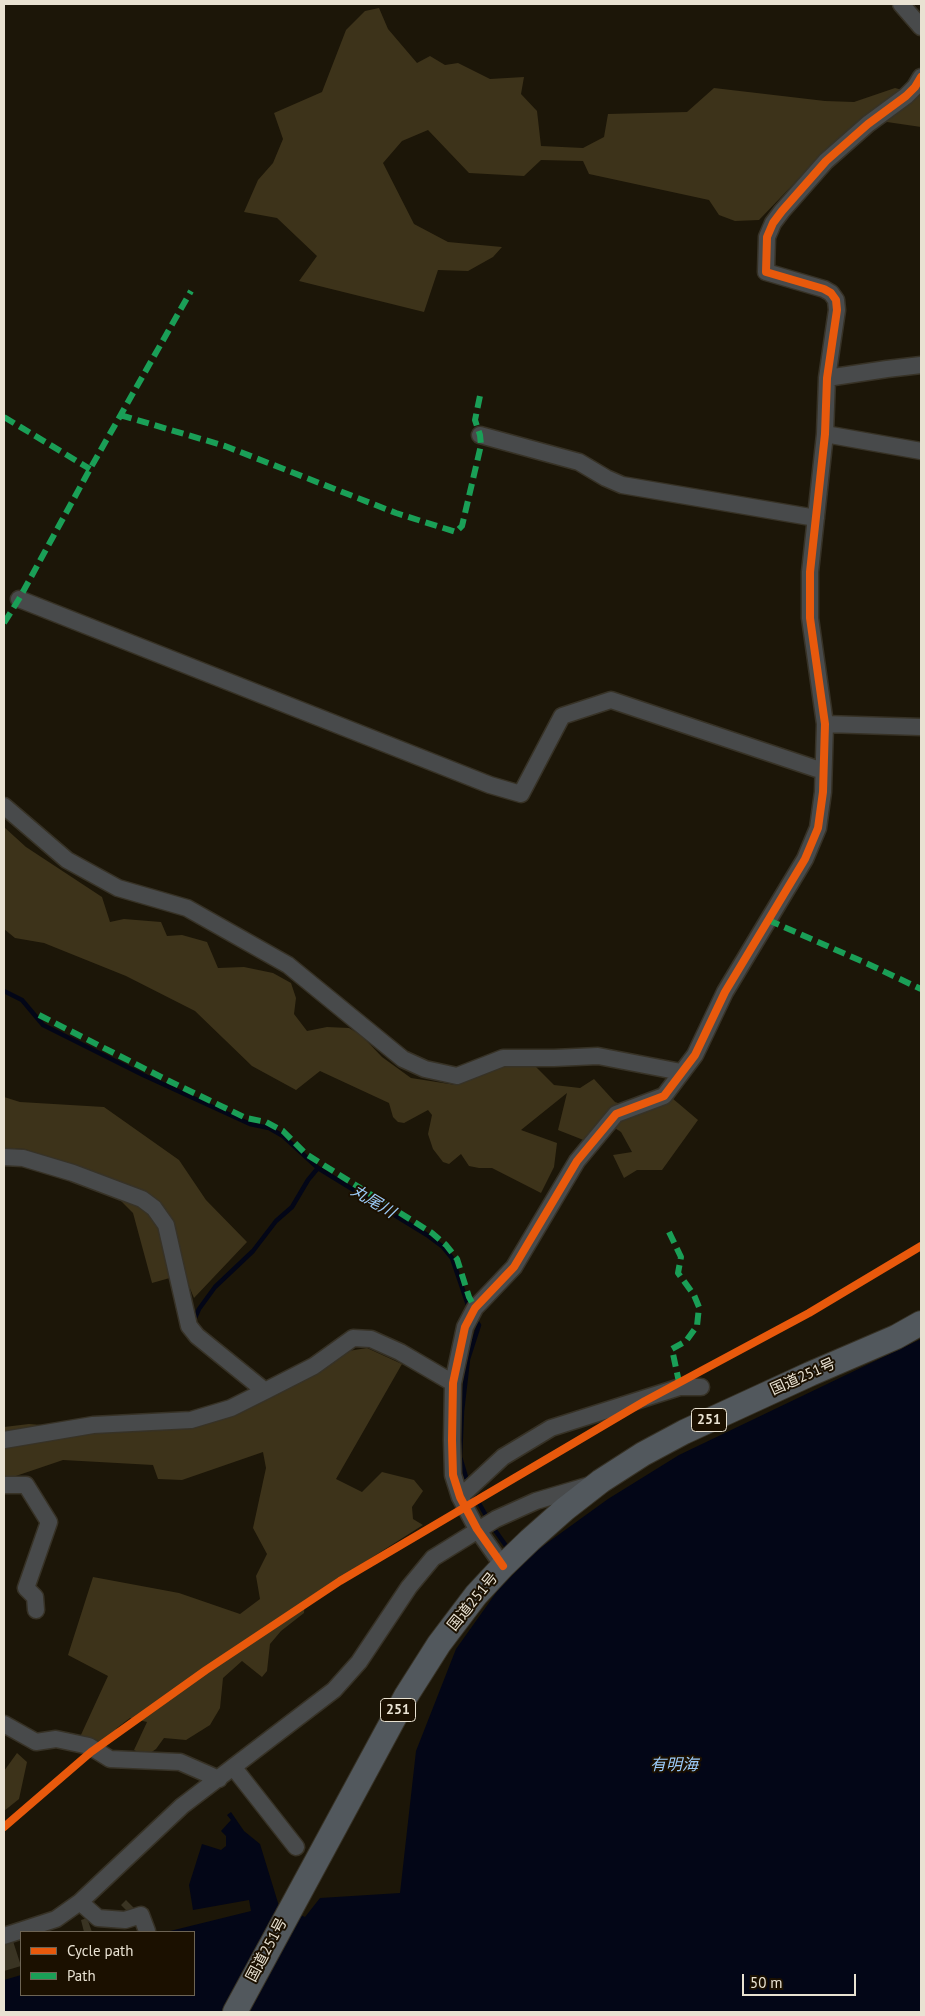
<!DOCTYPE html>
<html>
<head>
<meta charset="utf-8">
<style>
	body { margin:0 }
	#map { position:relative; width:925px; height:2016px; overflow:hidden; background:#1c1608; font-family:"PT Sans",sans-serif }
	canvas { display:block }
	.frame { position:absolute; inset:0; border:5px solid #e9e2d2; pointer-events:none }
	.legend { position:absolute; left:20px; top:1931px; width:175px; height:65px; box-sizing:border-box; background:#1b1000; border:1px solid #6d6454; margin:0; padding:6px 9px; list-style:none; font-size:15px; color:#e9e2d2 }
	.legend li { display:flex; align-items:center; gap:10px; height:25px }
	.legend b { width:25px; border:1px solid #6d6454 }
	.scale { position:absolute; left:742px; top:1974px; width:114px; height:22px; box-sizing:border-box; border:2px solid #e9e2d2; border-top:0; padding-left:6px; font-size:15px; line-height:18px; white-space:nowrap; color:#e9e2d2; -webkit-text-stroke:4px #1b1000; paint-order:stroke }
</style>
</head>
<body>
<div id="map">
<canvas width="925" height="2016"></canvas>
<div class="frame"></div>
<ul class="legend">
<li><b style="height:6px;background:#e8590c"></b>Cycle path</li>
<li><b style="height:6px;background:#1a9f57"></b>Path</li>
</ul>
<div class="scale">50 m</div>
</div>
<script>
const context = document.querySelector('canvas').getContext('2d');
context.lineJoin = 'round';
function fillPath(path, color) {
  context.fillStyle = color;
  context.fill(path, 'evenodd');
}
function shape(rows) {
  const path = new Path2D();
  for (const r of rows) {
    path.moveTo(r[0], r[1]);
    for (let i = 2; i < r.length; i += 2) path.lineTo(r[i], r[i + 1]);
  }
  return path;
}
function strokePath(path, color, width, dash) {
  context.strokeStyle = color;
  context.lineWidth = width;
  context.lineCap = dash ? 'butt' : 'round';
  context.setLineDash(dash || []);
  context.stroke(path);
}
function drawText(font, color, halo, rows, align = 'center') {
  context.font = font + ' "PT Sans","Noto Sans JP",sans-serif';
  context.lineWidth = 4;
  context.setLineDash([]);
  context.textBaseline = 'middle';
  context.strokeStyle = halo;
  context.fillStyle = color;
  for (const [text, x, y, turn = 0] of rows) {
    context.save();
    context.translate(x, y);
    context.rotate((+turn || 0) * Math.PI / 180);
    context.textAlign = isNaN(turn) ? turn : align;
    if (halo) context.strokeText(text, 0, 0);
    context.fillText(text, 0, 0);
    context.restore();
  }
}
const green = shape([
	[379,8,388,29,417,63,430,56,445,65,458,63,490,79,524,77,521,94,537,111,541,146,583,148,604,137,608,114,687,112,714,88,825,101,854,102,895,88,921,95,921,127,887,122,833,143,759,220,735,221,719,215,709,200,589,174,583,161,541,160,524,176,469,173,428,130,402,141,383,163,414,224,448,242,502,247,493,257,468,271,438,270,424,312,299,281,317,256,277,218,244,212,258,180,273,163,283,139,274,113,322,92,346,30,365,11],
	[4,827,26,847,102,897,110,922,124,919,161,922,167,936,182,935,207,942,218,968,244,967,273,973,291,983,296,998,294,1014,307,1031,327,1027,349,1028,361,1035,382,1057,411,1078,456,1085,507,1063,536,1067,554,1085,580,1088,594,1079,615,1102,642,1111,672,1098,698,1120,662,1170,637,1170,624,1178,613,1155,632,1152,621,1132,601,1119,586,1141,558,1130,567,1093,521,1130,557,1143,554,1167,541,1193,492,1168,479,1168,469,1166,461,1154,449,1164,443,1162,433,1149,428,1134,432,1115,428,1110,404,1123,398,1122,393,1117,389,1103,320,1071,296,1090,252,1066,195,1011,126,976,44,943,15,938,4,929],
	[4,1097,20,1102,104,1107,179,1160,206,1200,247,1242,194,1298,184,1274,152,1283,133,1213,99,1179,25,1149,4,1148],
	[367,1348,402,1364,336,1479,362,1492,382,1472,414,1480,423,1491,412,1507,413,1519,423,1525,305,1600,304,1613,281,1631,270,1644,267,1671,262,1677,242,1661,223,1678,220,1708,210,1725,186,1740,164,1738,156,1749,146,1756,134,1750,147,1722,130,1718,117,1728,102,1751,80,1737,108,1676,68,1655,93,1577,179,1593,240,1614,260,1599,256,1576,267,1554,253,1528,266,1468,263,1452,182,1480,158,1479,153,1465,63,1460,4,1480,4,1427,29,1424,93,1429,192,1427,348,1351],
	[17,1753,27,1762,19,1799,4,1811,4,1771]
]);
const water = shape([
	[921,1339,921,2012,4,2012,4,1980,21,1975,21,1995,194,1995,194,1932,166,1932,251,1911,249,1900,193,1910,189,1885,202,1844,221,1850,226,1846,226,1836,221,1831,231,1820,227,1815,231,1812,244,1831,260,1844,279,1906,305,1917,320,1898,400,1893,416,1751,456,1649,498,1590,536,1551,608,1499,679,1455]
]);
const stream = shape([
	[4,991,22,1000,43,1025,143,1075,250,1124,269,1128,283,1136,318,1168,427,1235,443,1247,452,1258,469,1308],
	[194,1320,199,1309,215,1287,253,1251,276,1221,292,1207,308,1180,318,1168],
	[468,1484,460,1457,462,1411,468,1359,479,1325,473,1317],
	[472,1491,488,1519],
	[492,1526,509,1550]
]);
const building = shape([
	[126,1900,135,1909,130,1914,121,1905],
	[87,1918,92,1932,84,1932,81,1920],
	[13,1941,21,1966,4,1971,4,1944]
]);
const minor = shape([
	[901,4,921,27],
	[827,378,887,369,921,365],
	[825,434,921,451],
	[480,435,579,462,606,478,622,485,816,518],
	[19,599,490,785,521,794,562,716,611,700,823,771],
	[825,724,921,727],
	[4,806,67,860,118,888,187,908,288,965,403,1059,425,1069,457,1076,503,1058,554,1058,598,1056,681,1072],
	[4,1157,23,1158,73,1173,142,1199,154,1208,166,1225,189,1326,197,1336,265,1391,314,1366,353,1338,371,1339,400,1352,453,1383],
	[4,1440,93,1425,191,1420,231,1408,265,1391],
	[4,1485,26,1485,49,1522,26,1588,35,1597,36,1610],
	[460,1497,503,1457,551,1428,680,1387,701,1387],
	[503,1566,477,1529,460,1497,453,1475,452,1440,453,1383,465,1327,475,1308,514,1267,577,1161,616,1114,664,1096,695,1055,725,992,805,859,818,828,823,792,825,724,810,618,810,572,825,434,827,378,837,310,836,300,831,293,824,289,766,272,767,237,773,223,782,211,826,161,868,124,906,96,915,87,921,77],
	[4,1724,36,1742,56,1739,89,1746,110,1759,180,1762,219,1779],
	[234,1768,296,1847],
	[80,1902,98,1918,125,1920,141,1915,147,1931],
	[4,1936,56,1919,80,1902,182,1806,334,1690,359,1662,409,1587,433,1558,496,1519,536,1501,590,1485]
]);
const highway = shape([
	[235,2012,406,1696,439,1644,476,1595,503,1566,530,1540,565,1509,601,1481,643,1454,684,1432,810,1374,896,1337,921,1323]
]);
const quiet = shape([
	[120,415,225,446,396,513,456,532,462,526,481,445,480,435,475,420,481,391],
	[4,417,90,469],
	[4,623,19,599,90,469,191,291],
	[768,920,868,964,921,989],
	[39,1015,169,1081,246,1118,266,1122,283,1131,306,1154,432,1233,446,1245,457,1259,469,1297,475,1308],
	[669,1232,681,1257,678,1273,694,1295,699,1307,697,1326,686,1341,672,1349,680,1387]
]);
const cycleway = shape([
	[503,1566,477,1529,460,1497,453,1475,452,1440,453,1383,465,1327,475,1308,514,1267,577,1161,616,1114,664,1096,695,1055,725,992,805,859,818,828,823,792,825,724,810,618,810,572,825,434,827,378,837,310,836,300,831,293,824,289,766,272,767,237,773,223,782,211,826,161,868,124,906,96,915,87,921,77],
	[4,1827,91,1752,206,1670,340,1581,645,1401,809,1313,921,1246]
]);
const shields = [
	[709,1420,35],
	[398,1710,35]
];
const shieldNames = [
	["251",709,1420],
	["251",398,1710]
];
const streetNames = [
	["国道251号",803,1377,-24],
	["国道251号",473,1602,-51],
	["国道251号",267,1950,-62]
];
const waterNames = [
	["丸尾川",373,1202,31],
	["有明海",674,1765]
];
fillPath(green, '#3d331a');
fillPath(water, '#030617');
strokePath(stream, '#030617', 4.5);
fillPath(building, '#3a3423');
strokePath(minor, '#373226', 19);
strokePath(highway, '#373226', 26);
strokePath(minor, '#484a4b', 16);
strokePath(highway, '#52585d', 24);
strokePath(quiet, '#1a9f57', 6, [12, 6]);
strokePath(cycleway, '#e8590c', 8);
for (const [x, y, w] of shields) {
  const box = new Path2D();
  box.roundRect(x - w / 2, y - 11.5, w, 23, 4);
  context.fillStyle = '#1b1000';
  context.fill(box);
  strokePath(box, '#e9e2d2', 1);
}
drawText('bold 14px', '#e9e2d2', null, shieldNames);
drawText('15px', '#e9e2d2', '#1b1000', streetNames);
drawText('italic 16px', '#9ccbf8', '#1b1000', waterNames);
</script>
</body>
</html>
